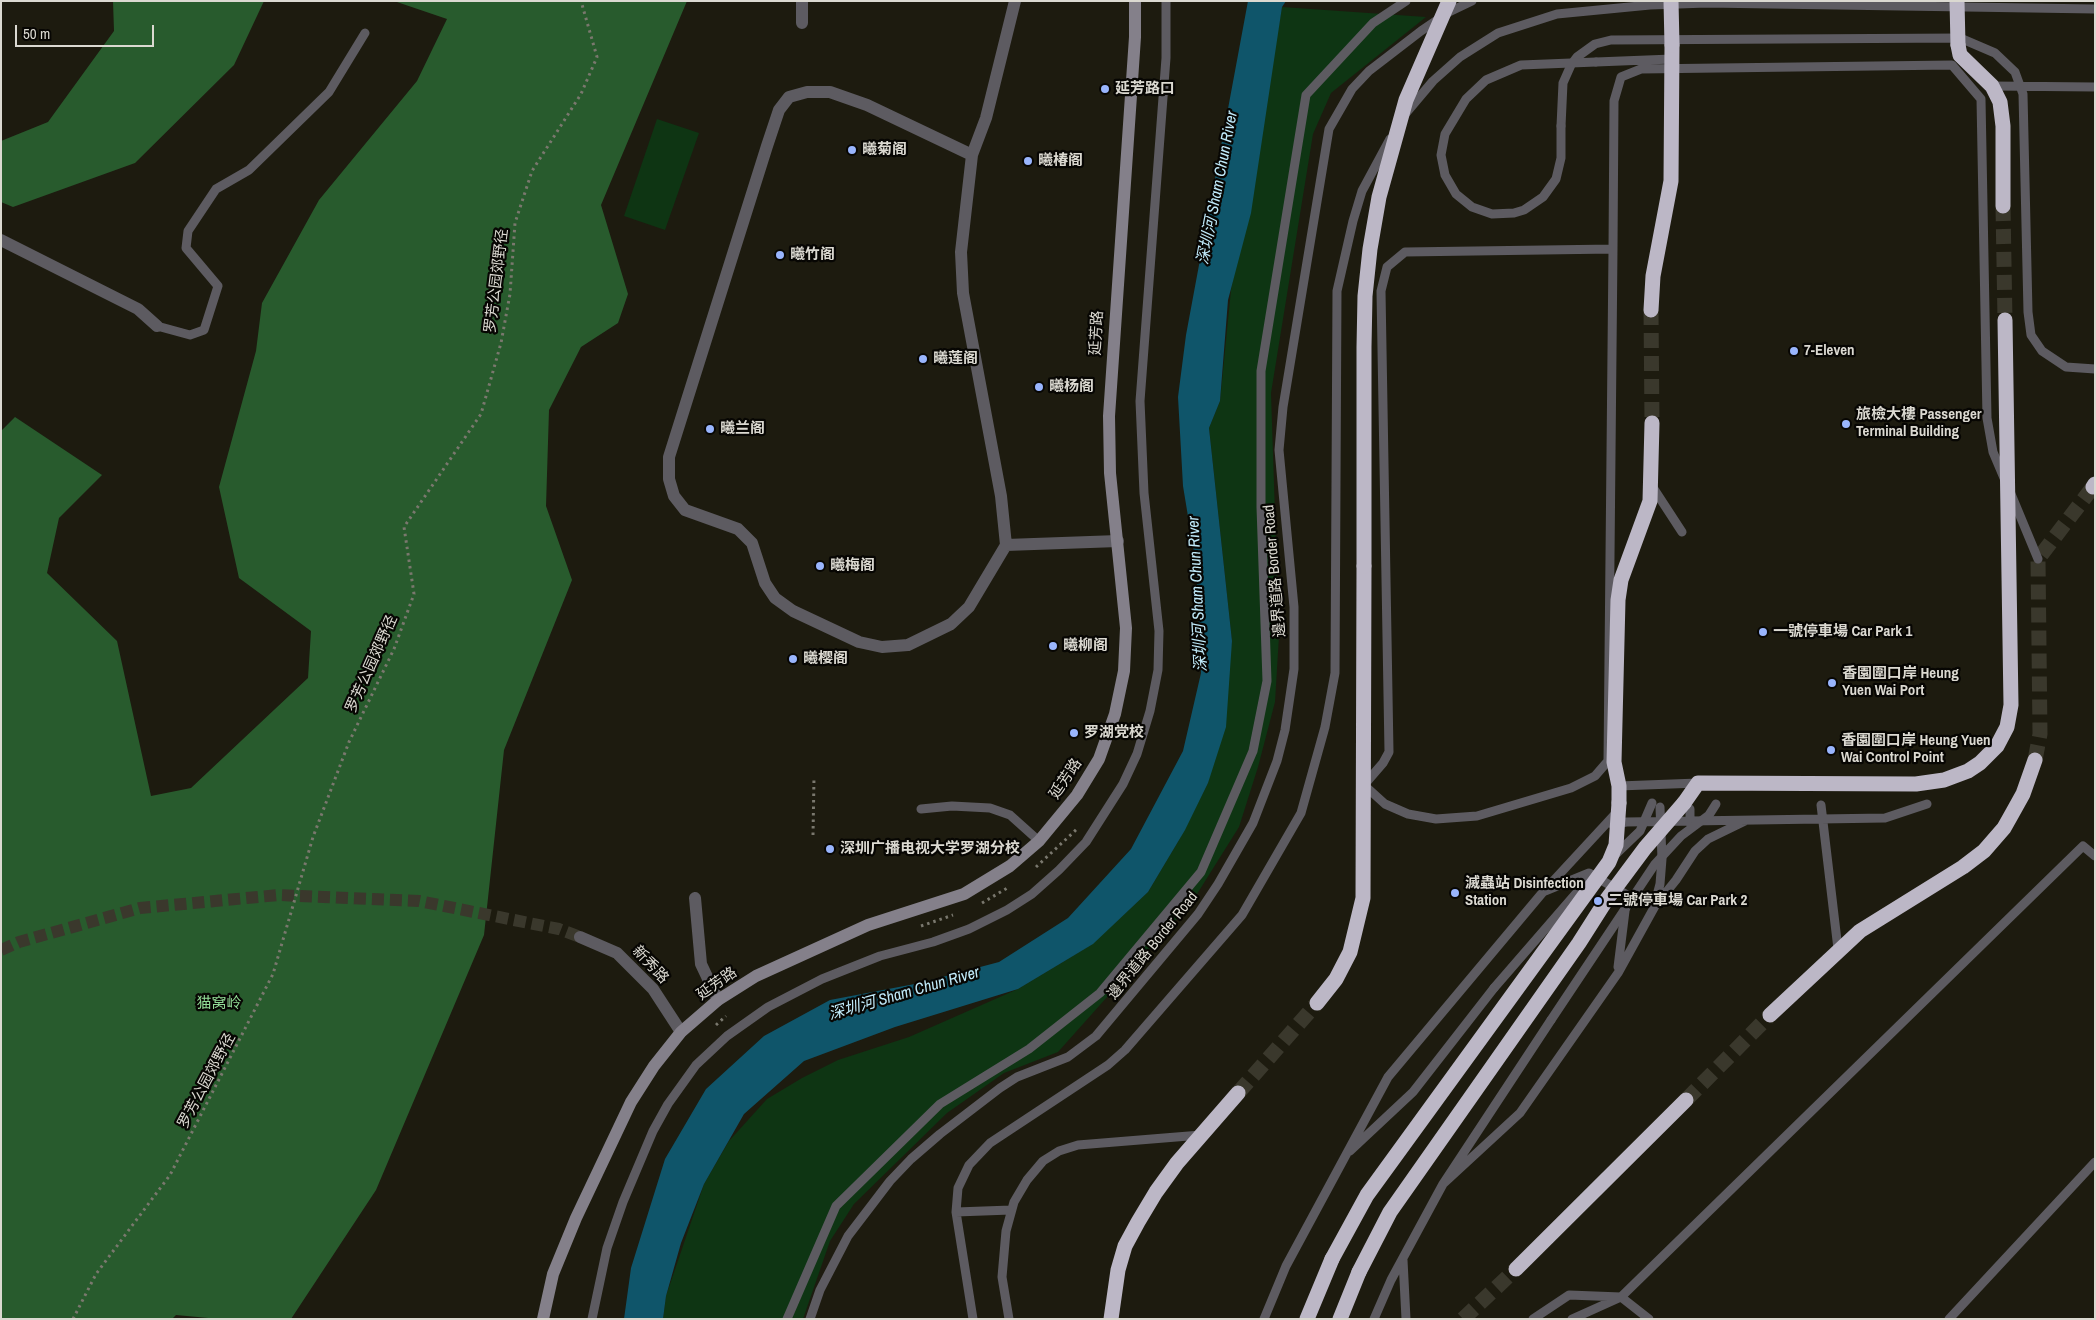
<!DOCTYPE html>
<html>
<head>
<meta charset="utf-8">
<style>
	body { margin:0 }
	#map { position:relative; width:2096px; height:1320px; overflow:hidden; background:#1d1b0f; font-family:"Archivo Narrow",sans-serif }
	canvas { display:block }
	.frame { position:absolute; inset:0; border:2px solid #dbd9d1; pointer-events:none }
	.scale { position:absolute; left:15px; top:25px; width:139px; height:22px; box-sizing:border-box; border:2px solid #dbd9d1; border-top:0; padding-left:6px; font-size:15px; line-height:18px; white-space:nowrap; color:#dbd9d1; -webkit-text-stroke:4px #070603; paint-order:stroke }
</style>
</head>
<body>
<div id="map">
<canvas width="2096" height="1320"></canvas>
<div class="frame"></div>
<div class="scale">50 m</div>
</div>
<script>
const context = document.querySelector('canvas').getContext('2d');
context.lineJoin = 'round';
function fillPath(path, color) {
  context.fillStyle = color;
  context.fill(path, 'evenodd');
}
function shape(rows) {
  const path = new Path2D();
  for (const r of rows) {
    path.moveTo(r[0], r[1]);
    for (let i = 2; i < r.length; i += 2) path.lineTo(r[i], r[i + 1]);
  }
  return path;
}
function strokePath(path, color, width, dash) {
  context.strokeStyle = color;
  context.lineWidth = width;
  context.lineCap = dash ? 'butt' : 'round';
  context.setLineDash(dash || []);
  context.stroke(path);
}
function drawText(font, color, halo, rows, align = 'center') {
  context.font = font + ' "Archivo Narrow","Noto Sans SC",sans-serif';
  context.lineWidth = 4.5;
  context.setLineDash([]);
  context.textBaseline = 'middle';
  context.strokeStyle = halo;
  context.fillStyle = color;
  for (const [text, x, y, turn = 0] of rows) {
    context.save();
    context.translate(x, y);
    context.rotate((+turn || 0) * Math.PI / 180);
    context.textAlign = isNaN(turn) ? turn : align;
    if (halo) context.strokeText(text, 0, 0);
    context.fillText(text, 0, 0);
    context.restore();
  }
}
const green = shape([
	[1282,7,1426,17,1331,93,1313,134,1271,393,1279,636,1275,702,1258,767,1239,827,1192,902,1058,1052,1004,1073,947,1113,854,1204,830,1241,803,1319,663,1319,666,1296,704,1184,729,1141,767,1099,802,1078,838,1060,909,1037,1018,989,1091,945,1148,892,1179,840,1208,783,1232,641,1209,428,1220,401,1231,290],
	[657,119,699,133,665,230,624,216]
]);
const forest = shape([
	[113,1,264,1,234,65,135,163,13,207,1,202,1,141,48,122,114,31],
	[394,1,687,1,601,205,628,294,618,323,581,347,549,410,546,506,572,580,504,750,484,935,376,1190,291,1319,219,1319,176,1315,172,1319,1,1319,1,431,15,417,102,475,59,518,47,573,117,641,151,796,191,788,308,678,311,631,239,578,219,487,256,351,262,303,319,200,417,81,447,19]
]);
const water = shape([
	[1248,1,1286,1,1282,7,1251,213,1228,300,1220,401,1209,428,1232,641,1226,727,1208,783,1185,830,1148,892,1093,944,1018,989,895,1027,804,1061,744,1114,704,1184,681,1243,666,1296,663,1319,624,1319,631,1268,665,1159,706,1089,764,1036,830,1000,920,983,999,962,1068,918,1131,849,1183,751,1201,673,1196,565,1183,486,1178,397,1186,335]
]);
const streetTunnel = shape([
	[1,950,19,942,140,908,279,895,419,901,559,929,580,937]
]);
const highwayTunnel = shape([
	[2003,206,2005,320],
	[1651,310,1652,423],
	[2035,760,2040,734,2038,559,2093,487],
	[1238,1093,1317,1003],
	[1686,1100,1770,1015],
	[1463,1319,1516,1269]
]);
const path = shape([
	[813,835,814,777],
	[1036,867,1077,829],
	[982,903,1009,887],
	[921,926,953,915],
	[716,1025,726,1016],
	[73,1319,96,1274,170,1175,273,974,313,837,349,742,394,649,414,594,404,527,481,414,501,343,510,294,515,223,532,171,581,94,597,57,581,1]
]);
const lane = shape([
	[1596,62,1672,59],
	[1992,86,2095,87],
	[1406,113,1433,81,1460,57,1498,33,1557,14,1650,5,1707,3,2095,9],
	[1561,126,1563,83,1571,65,1577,57,1595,44,1611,40,1960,38,1995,53,2015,72,2023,94,2028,312,2031,335,2042,351,2066,367,2095,369],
	[1613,249,1608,761,1595,776,1571,788,1477,816,1436,819,1408,814,1385,804,1364,785,1383,763,1389,752,1381,291,1387,267,1405,252,1613,249],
	[1613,249,1614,101,1621,77,1641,69,1952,65,1981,99,1987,418,1993,452,2004,478],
	[157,326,190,335,204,330,218,286,186,248,188,231,216,189,249,170,329,92,365,33],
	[1652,486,1682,532],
	[2011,494,2038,559],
	[1619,786,1698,783],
	[1821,805,1838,949],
	[921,809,952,806,990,808,1010,815,1039,841],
	[1690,809,1690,823],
	[1613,825,1626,822,1885,818,1927,804],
	[1545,891,1589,873,1627,895,1618,967],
	[1655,903,1660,884,1662,859,1660,807],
	[1350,1151,1413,1092,1494,988],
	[1443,1184,1520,1113,1618,973,1655,906,1676,880,1695,851,1708,839,1745,821],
	[956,1212,1011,1210],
	[1403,1260,1406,1319],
	[592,1319,607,1248,623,1202,653,1131,668,1104,696,1065,727,1036,768,1007,822,979,880,956,933,942,969,929,1007,910,1032,894,1059,870,1086,842,1123,784,1137,754,1150,711,1158,670,1159,631,1144,493,1140,401,1166,58,1166,1],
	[787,1319,836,1206,940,1104,1029,1049,1100,993,1201,872,1253,751,1267,681,1261,507,1261,371,1306,95,1373,23,1406,1],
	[810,1319,820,1290,848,1236,890,1181,911,1159,940,1134,1000,1088,1017,1077,1068,1057,1096,1036,1198,914,1218,884,1253,823,1277,761,1285,730,1294,669,1294,607,1279,450,1283,407,1329,129,1352,89,1369,71,1421,31,1449,12,1472,1],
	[973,1319,956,1212,958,1188,969,1165,990,1143,1108,1065,1125,1050,1242,915,1301,813,1325,727,1335,673,1337,291,1353,221,1362,191,1390,139],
	[1009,1319,1002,1277,1006,1231,1014,1202,1027,1180,1043,1161,1059,1151,1078,1145,1201,1135],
	[1264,1319,1286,1266,1388,1077,1543,892,1617,812],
	[1374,1319,1391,1280,1443,1184,1551,1020],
	[1533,1319,1569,1295,1621,1297,2083,846,2095,856],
	[1572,1319,1621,1297,1649,1319],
	[1949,1319,2095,1162]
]);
const street = shape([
	[802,23,802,1],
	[972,155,867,105,830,92,807,92,789,97,779,110,767,146,669,457,669,479,674,496,685,510,738,529,752,543,765,583,775,598,793,611,859,642,882,647,908,645,951,624,969,607,1006,545,1001,496,963,293,961,252,972,155,986,118,1015,1],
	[1,240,138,309,157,326],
	[1006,545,1118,541],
	[695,898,701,964,718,1000],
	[580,937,617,953,653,989,681,1032]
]);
const secondary = shape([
	[543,1319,553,1274,576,1218,631,1102,654,1066,681,1032,718,1000,756,976,868,925,964,894,1010,866,1039,841,1077,795,1099,759,1115,714,1124,671,1126,628,1110,473,1109,416,1135,37,1135,1]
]);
const highway = shape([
	[1958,45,1960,55,1992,86,2000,102,2003,126,2003,206],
	[1651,310,1653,276,1671,181,1672,45],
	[2093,487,2095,484],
	[1619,803,1619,786,1614,762,1618,600,1621,580,1650,501,1652,423],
	[1684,803,1698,783,1916,784,1944,780,1968,771,1980,763,1997,746,2007,727,2011,705,2005,320],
	[1317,1003,1336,979,1350,952,1363,898,1364,566],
	[1770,1015,1860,931,1963,867,1984,851,2004,828,2013,812,2023,794,2035,760],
	[1516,1269,1686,1100],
	[1111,1319,1118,1270,1125,1246,1138,1222,1156,1192,1177,1163,1238,1093],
	[1307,1319,1332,1259],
	[1340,1319,1359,1272]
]);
const laneBridge = shape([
	[1561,126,1561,158,1556,179,1543,197,1524,210,1514,213,1492,214,1472,207,1456,194,1445,175,1441,155,1445,134,1466,99,1486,80,1521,65,1596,62],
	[1615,855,1640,831,1652,803],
	[1494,988,1592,875],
	[1551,1020,1655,864,1681,836,1709,815,1716,804]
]);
const highwayBridge = shape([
	[1671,1,1672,45],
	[1957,1,1958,45],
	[1364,566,1364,347,1365,296,1370,249,1379,197,1406,100,1449,1],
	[1332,1259,1367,1195,1609,862,1616,845,1619,803],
	[1359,1272,1390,1212,1579,943,1607,899,1645,848,1684,803]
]);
const markers = [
	[1105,89,5,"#99b5fd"],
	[852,150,5,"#99b5fd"],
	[1028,161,5,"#99b5fd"],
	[780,255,5,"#99b5fd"],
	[1794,351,5,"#99b5fd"],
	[923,359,5,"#99b5fd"],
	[1039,387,5,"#99b5fd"],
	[1846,424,5,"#99b5fd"],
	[710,429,5,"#99b5fd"],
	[820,566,5,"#99b5fd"],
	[1763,632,5,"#99b5fd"],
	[1053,646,5,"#99b5fd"],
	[793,659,5,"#99b5fd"],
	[1832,683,5,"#99b5fd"],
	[1074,733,5,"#99b5fd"],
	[1831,750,5,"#99b5fd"],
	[830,849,5,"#99b5fd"],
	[1455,893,5,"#99b5fd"],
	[1598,901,5,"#99b5fd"]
];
const poiNames = [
	["延芳路口",1115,89],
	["曦菊阁",862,150],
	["曦椿阁",1038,161],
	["曦竹阁",790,255],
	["7-Eleven",1804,351],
	["曦莲阁",933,359],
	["曦杨阁",1049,387],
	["旅檢大樓 Passenger",1856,415],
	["Terminal Building",1856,432],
	["曦兰阁",720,429],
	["曦梅阁",830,566],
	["一號停車場 Car Park 1",1773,632],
	["曦柳阁",1063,646],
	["曦樱阁",803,659],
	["香園圍口岸 Heung",1842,674],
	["Yuen Wai Port",1842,691],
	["罗湖党校",1084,733],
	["香園圍口岸 Heung Yuen",1841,741],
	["Wai Control Point",1841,758],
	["深圳广播电视大学罗湖分校",840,849],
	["滅蟲站 Disinfection",1465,884],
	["Station",1465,901],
	["二號停車場 Car Park 2",1608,901]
];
const streetNames = [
	["罗芳公园郊野径",497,281,-83],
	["延芳路",1097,333,-87],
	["邊界道路 Border Road",1275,571,-95],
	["罗芳公园郊野径",372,664,-66],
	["延芳路",1066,779,-56],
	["邊界道路 Border Road",1153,946,-51],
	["新秀路",650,965,47],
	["延芳路",717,984,-35],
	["罗芳公园郊野径",207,1081,-62]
];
const parkNames = [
	["猫窝岭",219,1004]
];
const waterNames = [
	["深圳河 Sham Chun River",1218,188,-79],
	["深圳河 Sham Chun River",1198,594,-93],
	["深圳河 Sham Chun River",904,994,-16]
];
fillPath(green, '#0e3513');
fillPath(forest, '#285b2d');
fillPath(water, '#0f556a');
strokePath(streetTunnel, '#3a382c', 12, [12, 6]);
strokePath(highwayTunnel, '#3a382c', 15, [15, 8]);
strokePath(path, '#7a786e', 3, [2.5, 4]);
strokePath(lane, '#5d5b61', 9);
strokePath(street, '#5d5b61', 12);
strokePath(secondary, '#84808a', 12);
strokePath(highway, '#bcb7c6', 15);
strokePath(laneBridge, '#5d5b61', 9);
strokePath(highwayBridge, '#bcb7c6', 15);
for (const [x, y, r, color] of markers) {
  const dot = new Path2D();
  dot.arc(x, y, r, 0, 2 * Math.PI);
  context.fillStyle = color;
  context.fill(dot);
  strokePath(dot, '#070603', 2);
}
drawText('bold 15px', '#dbd9d1', '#070603', poiNames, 'left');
drawText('15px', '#dbd9d1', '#070603', streetNames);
drawText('15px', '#93dd97', '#070603', parkNames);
drawText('italic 16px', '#c0eafa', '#070603', waterNames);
</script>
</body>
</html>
